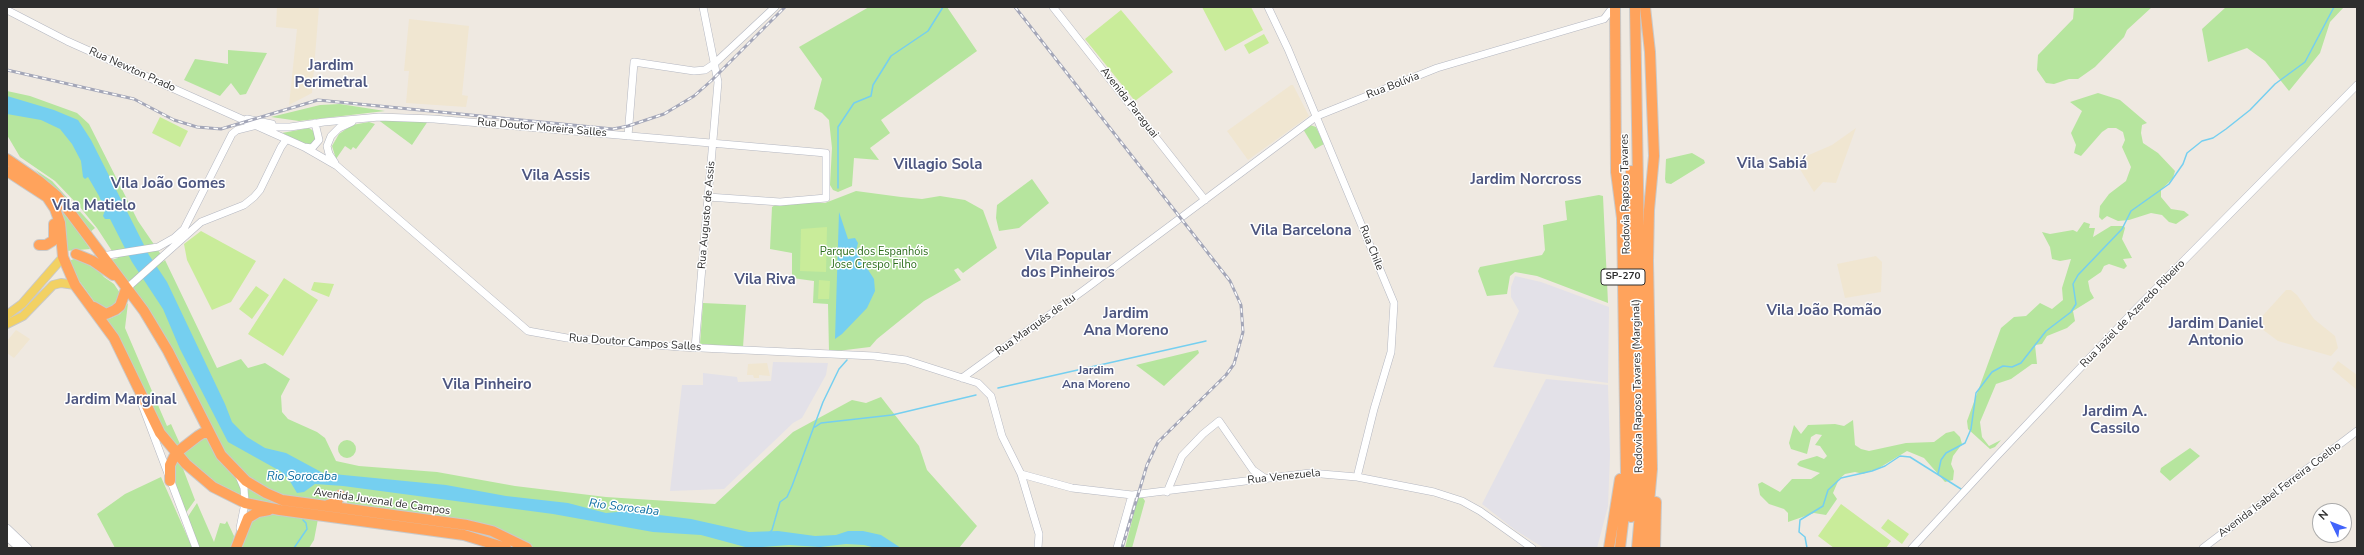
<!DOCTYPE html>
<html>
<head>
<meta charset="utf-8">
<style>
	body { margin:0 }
	#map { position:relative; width:2364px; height:555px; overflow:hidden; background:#efe9e1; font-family:"Nunito Sans",sans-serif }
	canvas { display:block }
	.frame { position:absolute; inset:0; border:8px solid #2e2e2e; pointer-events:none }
	.north { position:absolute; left:2312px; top:503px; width:40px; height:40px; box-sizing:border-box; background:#fff; border:1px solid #ababab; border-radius:50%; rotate:313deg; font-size:11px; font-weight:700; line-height:16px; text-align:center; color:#2e2e2e }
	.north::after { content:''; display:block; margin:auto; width:14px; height:18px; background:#4264fb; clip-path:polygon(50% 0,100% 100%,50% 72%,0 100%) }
</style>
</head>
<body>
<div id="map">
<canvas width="2364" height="555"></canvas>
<div class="frame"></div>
<div class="north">N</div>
</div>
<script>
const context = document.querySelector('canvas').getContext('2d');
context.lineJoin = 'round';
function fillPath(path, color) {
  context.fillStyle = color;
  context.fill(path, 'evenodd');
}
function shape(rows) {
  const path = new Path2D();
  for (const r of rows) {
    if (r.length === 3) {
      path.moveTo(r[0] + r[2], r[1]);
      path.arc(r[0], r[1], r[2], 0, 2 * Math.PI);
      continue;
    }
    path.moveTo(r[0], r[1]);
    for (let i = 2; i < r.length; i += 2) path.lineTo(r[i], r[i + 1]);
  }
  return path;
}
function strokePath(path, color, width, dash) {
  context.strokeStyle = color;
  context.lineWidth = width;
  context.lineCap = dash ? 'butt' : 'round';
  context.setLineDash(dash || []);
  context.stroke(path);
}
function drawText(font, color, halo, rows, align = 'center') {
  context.font = font + ' "Nunito Sans",sans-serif';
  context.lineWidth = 3;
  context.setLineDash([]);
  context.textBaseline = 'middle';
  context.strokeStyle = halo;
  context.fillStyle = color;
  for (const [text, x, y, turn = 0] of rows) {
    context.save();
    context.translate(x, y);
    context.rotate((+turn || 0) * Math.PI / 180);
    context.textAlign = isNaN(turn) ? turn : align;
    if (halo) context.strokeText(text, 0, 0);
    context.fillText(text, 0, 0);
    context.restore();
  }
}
const industrial = shape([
	[1515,276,1541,282,1609,307,1608,383,1493,367,1519,311,1511,297,1511,287],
	[773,362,828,363,826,375,802,418,793,423,724,489,670,491,682,385,703,385,703,373,737,377,738,382,771,381],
	[1546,379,1608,385,1610,455,1608,506,1597,548,1544,548,1515,530,1482,504]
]);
const education = shape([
	[277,7,319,7,312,93,289,105,297,29,276,27],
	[409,19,469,26,462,95,468,96,466,107,406,103,409,71,404,71],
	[1291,85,1293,85,1309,116,1248,160,1227,131],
	[1856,128,1836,183,1823,182,1814,192,1795,161,1832,145],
	[1876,256,1882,262,1881,292,1845,298,1837,264],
	[2286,290,2291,290,2297,295,2314,319,2335,336,2338,348,2331,356,2278,341,2258,326,2257,322],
	[16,330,30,339,14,358,7,353,7,341],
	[2338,361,2357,375,2357,390,2332,369],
	[767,363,770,376,759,375,759,378,754,378,753,375,747,375,748,364]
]);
const green = shape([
	[869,7,947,7,977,51,881,120,890,133,870,148,879,160,854,158,852,186,838,192,833,190,830,185,832,148,829,120,822,113,814,109,822,79,799,47],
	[2074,7,2152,7,2127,30,2124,37,2095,67,2078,79,2069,79,2054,84,2046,83,2037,70,2038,55,2073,19],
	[2226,7,2344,7,2330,22,2320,53,2289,91,2265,61,2247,48,2208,62,2202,29],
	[228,50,267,53,246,94,240,95,231,83,220,96,184,80,195,59,228,64],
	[7,91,30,96,77,113,89,124,138,221,164,259,163,262,165,260,217,368,241,359,248,368,265,363,290,379,281,396,282,412,288,419,317,432,325,438,336,461,359,466,437,472,515,486,606,497,715,504,793,432,852,400,866,403,881,397,919,446,927,470,977,526,959,548,533,548,521,541,348,505,345,496,334,494,330,502,281,496,255,485,227,457,111,260,118,258,115,251,112,251,97,228,79,206,55,181,20,157,7,135],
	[2098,93,2120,100,2147,123,2142,125,2141,133,2143,143,2158,153,2175,171,2173,178,2161,190,2161,197,2171,209,2184,211,2189,215,2176,224,2169,222,2162,215,2151,213,2129,220,2118,221,2107,216,2102,220,2099,217,2100,206,2109,194,2126,181,2131,167,2122,147,2125,140,2123,132,2116,128,2108,128,2102,132,2081,156,2074,153,2076,145,2071,133,2082,111,2070,102],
	[340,104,385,111,299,121,271,117,320,105],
	[377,119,428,121,412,145],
	[369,122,375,124,356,149,353,147,351,150,345,146,336,159,332,146,339,134,352,125],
	[1310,125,1316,127,1324,144,1315,149,1303,129],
	[309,128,315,132,315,141,311,145,306,145,282,133],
	[1692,153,1704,160,1705,163,1671,184,1666,183,1665,179,1666,159],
	[34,169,52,181,95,228,89,233,55,188],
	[1032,179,1049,203,1019,228,999,231,996,218,997,205],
	[856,191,901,197,922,199,940,196,965,200,983,210,997,248,963,273,958,268,954,270,961,280,924,301,877,339,870,347,829,352,828,304,813,303,814,281,792,278,792,253,770,249,772,207,780,202,825,203],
	[1599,195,1603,196,1608,303,1537,276,1515,272,1510,276,1507,294,1487,296,1478,271,1480,267,1542,255,1545,250,1543,225,1567,220,1565,201],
	[54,201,68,215,90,249,66,251,66,235,63,216],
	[2084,222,2090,224,2089,228,2095,228,2093,237,2111,226,2124,226,2125,228,2122,239,2132,258,2123,259,2127,266,2124,269,2109,264,2104,266,2101,272,2088,281,2090,291,2094,298,2073,311,2075,321,2067,328,2047,336,2042,344,2035,345,2037,364,2032,364,2011,379,1996,384,1980,422,1982,437,1989,446,2001,440,1995,447,1990,449,1968,429,1967,421,2001,328,2014,317,2026,316,2040,303,2052,309,2063,300,2062,288,2071,259,2060,261,2052,259,2050,247,2042,232,2050,234,2073,230,2077,232],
	[77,258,91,262,104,277,114,284,120,293,117,305,107,310,96,304,72,271,69,264,71,260],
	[128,303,125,328,167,426,171,424,180,444,177,446,165,436,104,318,109,319,120,314],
	[703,303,746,305,743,347,700,344],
	[1198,350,1199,353,1164,386,1136,365],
	[1853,420,1855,445,1861,449,1869,451,1906,443,1934,442,1946,433,1954,431,1960,437,1962,444,1953,456,1951,464,1954,471,1953,480,1945,482,1924,458,1907,451,1879,468,1863,474,1855,472,1845,474,1839,479,1833,493,1837,499,1826,515,1814,513,1788,522,1788,513,1784,509,1769,504,1760,495,1758,484,1762,482,1780,492,1792,479,1811,479,1820,473,1799,466,1797,464,1800,461,1817,456,1824,459,1827,456,1820,446,1815,445,1822,435,1816,434,1811,437,1807,454,1791,449,1789,443,1794,425,1801,434,1808,425,1835,424,1844,426],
	[200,437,208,437,237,477,241,486,243,498,234,495,200,473,182,452],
	[347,449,9],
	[2190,448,2200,456,2170,481,2160,472,2161,468],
	[177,460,182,466,195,500,185,514,172,481,173,465],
	[161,477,192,547,115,548,97,514,125,494],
	[247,486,327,511,249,500],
	[1138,497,1143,498,1145,501,1132,548,1125,548],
	[197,503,214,542,220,523,225,524,227,521,234,536,232,548,199,548,187,518],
	[264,514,318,519,314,540,309,548,240,548,249,523]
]);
const pitch = shape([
	[1202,7,1251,7,1263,30,1225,51],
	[1121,10,1173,72,1135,101,1085,39],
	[1264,34,1269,43,1249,54,1244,45],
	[160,117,188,131,180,147,152,133],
	[827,227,826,272,800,271,801,229],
	[201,231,256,261,231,302,212,310,187,260,184,244],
	[284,278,318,300,283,356,248,334],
	[819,280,830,281,829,299,818,299],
	[314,282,334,284,329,297,311,290],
	[256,286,269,295,252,319,239,309],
	[1841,504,1891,541,1886,548,1834,548,1818,536],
	[1888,519,1909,534,1902,544,1881,528]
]);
const water = shape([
	[7,96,54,110,78,120,91,140,149,255,167,282,225,404,232,422,247,437,265,448,286,453,323,473,446,485,506,496,568,503,606,513,628,511,691,519,749,532,778,531,815,536,836,535,848,531,863,531,881,535,901,548,876,548,864,545,846,544,820,547,789,545,749,548,701,535,653,532,553,514,343,486,315,484,304,492,297,493,288,478,280,471,228,442,180,349,163,309,132,262,110,219,105,219,103,216,105,210,99,196,88,177,85,179,83,177,81,161,72,144,60,129,41,120,7,114],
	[839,212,848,239,855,238,858,243,856,251,874,279,875,291,867,308,842,334,835,339]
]);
const stream = shape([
	[838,188,838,127,854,103,871,96,873,85,891,56,928,31,943,7],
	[998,388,1206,341],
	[815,427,821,423,892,415,976,395],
	[1938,474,1941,460,1946,453,1965,443,1971,429,1976,393,1992,372,2003,366,2012,367,2021,363,2046,331,2071,312,2076,304,2073,284,2078,275,2122,229,2131,211,2169,184,2183,164,2187,153,2202,141,2213,138,2226,129,2250,110,2275,84,2305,62,2334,7],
	[769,533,772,530,780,502,787,497,792,486,823,402,839,369,847,360],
	[294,548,307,529,306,523,303,520],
	[1807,548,1805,537,1799,532,1800,520,1823,506,1828,490,1841,478,1872,471,1885,466,1900,456,1910,457,1961,489]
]);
const secondary = shape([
	[1053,7,1205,200],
	[1268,7,1288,49,1394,303,1391,352,1374,409,1357,477],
	[7,10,67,41,304,147,337,166,528,331,567,338,680,347,874,356,906,360,978,383,991,396,1002,436,1021,474,1039,534,1038,548],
	[247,119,272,124],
	[260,127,290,127,324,122,379,117,434,119,826,153,826,198,780,202,708,197],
	[628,136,634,62,694,71,705,70,714,64,775,7],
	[304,147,312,148,319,140,315,123],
	[335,163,329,154,327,146,331,136,339,128,352,122],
	[102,256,158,247,174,238,184,229,232,134,237,130,253,126],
	[126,289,201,222,244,205,254,197,260,190,281,147,286,140],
	[695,348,718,82,703,7],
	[962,378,1084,290,1317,116,1437,68,1604,19,1613,7],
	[141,402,196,548],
	[1021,474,1072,488,1132,495,1310,473,1357,477,1434,492,1462,501,1480,511,1532,548],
	[239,476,244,488,245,503,240,528],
	[1167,492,1182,456,1203,434,1219,421,1253,470,1266,479],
	[7,528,28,548],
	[7,537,19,548],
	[1117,548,1132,495],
	[1912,548,1995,458,2135,310,2357,85],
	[2203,548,2357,431]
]);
const primary = shape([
	[7,315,22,304,63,257],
	[7,324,23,316,53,285,61,283,75,285]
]);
const highway = shape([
	[1615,7,1616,172,1622,218,1626,475,1625,506,1620,548],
	[1635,7,1643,479,1637,548],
	[7,159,39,181,57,196,72,215,144,311,168,351,221,455,246,481,266,493,282,500,467,525,492,531,527,548],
	[7,171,47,197,55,209,60,223,63,257,75,285,114,338,160,433,186,464,213,487,245,503,280,510,464,535,506,548],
	[1631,171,1634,493,1631,517],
	[39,245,46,245,54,240,54,224],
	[76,254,93,261,113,275],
	[94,307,106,314,115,310,120,306,126,289],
	[170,481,170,465,176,453,198,436,203,433,209,433],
	[328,505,337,502,340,495],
	[236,548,248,518,258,512,269,510],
	[1609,548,1620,479],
	[1645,548,1652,469,1648,261,1649,210,1654,156,1650,52,1645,7],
	[1655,548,1656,502]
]);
const rail = shape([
	[1015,7,1230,281,1241,305,1243,332,1234,364,1226,375,1158,442,1147,465,1122,548],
	[7,70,134,99,174,120,197,127,221,129,318,100,613,129,628,126,664,114,694,96,711,81,785,7]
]);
const shields = [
	[1623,277,44]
];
const shieldNames = [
	["SP-270",1623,277]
];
const streetNames = [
	["Rua Newton Prado",132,70,24],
	["Rua Bolívia",1393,86,-21],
	["Avenida Paraguai",1129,103,52],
	["Rua Doutor Moreira Salles",542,128,5],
	["Rodovia Raposo Tavares",1626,194,-91],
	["Rua Augusto de Assis",707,215,-85],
	["Rua Chile",1371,248,68],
	["Rua Jaziel de Azeredo Ribeiro",2133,314,-46],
	["Rua Marquês de Itu",1036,325,-36],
	["Rua Doutor Campos Salles",635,343,4],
	["Rodovia Raposo Tavares (Marginal)",1638,386,-91],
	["Rua Venezuela",1284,477,-6],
	["Avenida Isabel Ferreira Coelho",2280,490,-37],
	["Avenida Juvenal de Campos",382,502,8]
];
const parkNames = [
	["Parque dos Espanhóis",874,252],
	["Jose Crespo Filho",874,265]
];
const neighbourhoodNames = [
	["Jardim",1096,371],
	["Ana Moreno",1096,385]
];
const waterNames = [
	["Rio Sorocaba",302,477],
	["Rio Sorocaba",624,508,7]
];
const districtNames = [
	["Jardim",331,66],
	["Perimetral",331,83],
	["Vila Sabiá",1772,164],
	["Villagio Sola",938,165],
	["Vila Assis",556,176],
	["Jardim Norcross",1526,180],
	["Vila João Gomes",168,184],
	["Vila Matielo",94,206],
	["Vila Barcelona",1301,231],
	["Vila Popular",1068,256],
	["dos Pinheiros",1068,273],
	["Vila Riva",765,280],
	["Vila João Romão",1824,311],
	["Jardim",1126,314],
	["Ana Moreno",1126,331],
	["Jardim Daniel",2216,324],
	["Antonio",2216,341],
	["Vila Pinheiro",487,385],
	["Jardim Marginal",121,400],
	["Jardim A.",2115,412],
	["Cassilo",2115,429]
];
fillPath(industrial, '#e3e1e8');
fillPath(education, '#f0e6d1');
fillPath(green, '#b6e59e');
fillPath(pitch, '#c9ec9a');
fillPath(water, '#75cff0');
strokePath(stream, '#75cff0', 1.5);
strokePath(secondary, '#b4b7c1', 8);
strokePath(primary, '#c9c9c9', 10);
strokePath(highway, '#c9c9c9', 12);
strokePath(secondary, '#fff', 7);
strokePath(primary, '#f2d163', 8);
strokePath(highway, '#ffa35c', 10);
strokePath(rail, '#a3a6b8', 3);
strokePath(rail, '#fff', 1.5, [4.5]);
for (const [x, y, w] of shields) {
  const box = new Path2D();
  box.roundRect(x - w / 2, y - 8, w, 16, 3);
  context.fillStyle = '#fff';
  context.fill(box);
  strokePath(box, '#2e2e2e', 1);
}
drawText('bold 10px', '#2e2e2e', null, shieldNames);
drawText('11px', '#2e2e2e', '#fff', streetNames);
drawText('11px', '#2c6e1b', '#fff', parkNames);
drawText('bold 12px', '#4d5680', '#fff', neighbourhoodNames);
drawText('italic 12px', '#0d6fa3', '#fff', waterNames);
drawText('bold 15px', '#4d5680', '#fff', districtNames);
</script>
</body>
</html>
